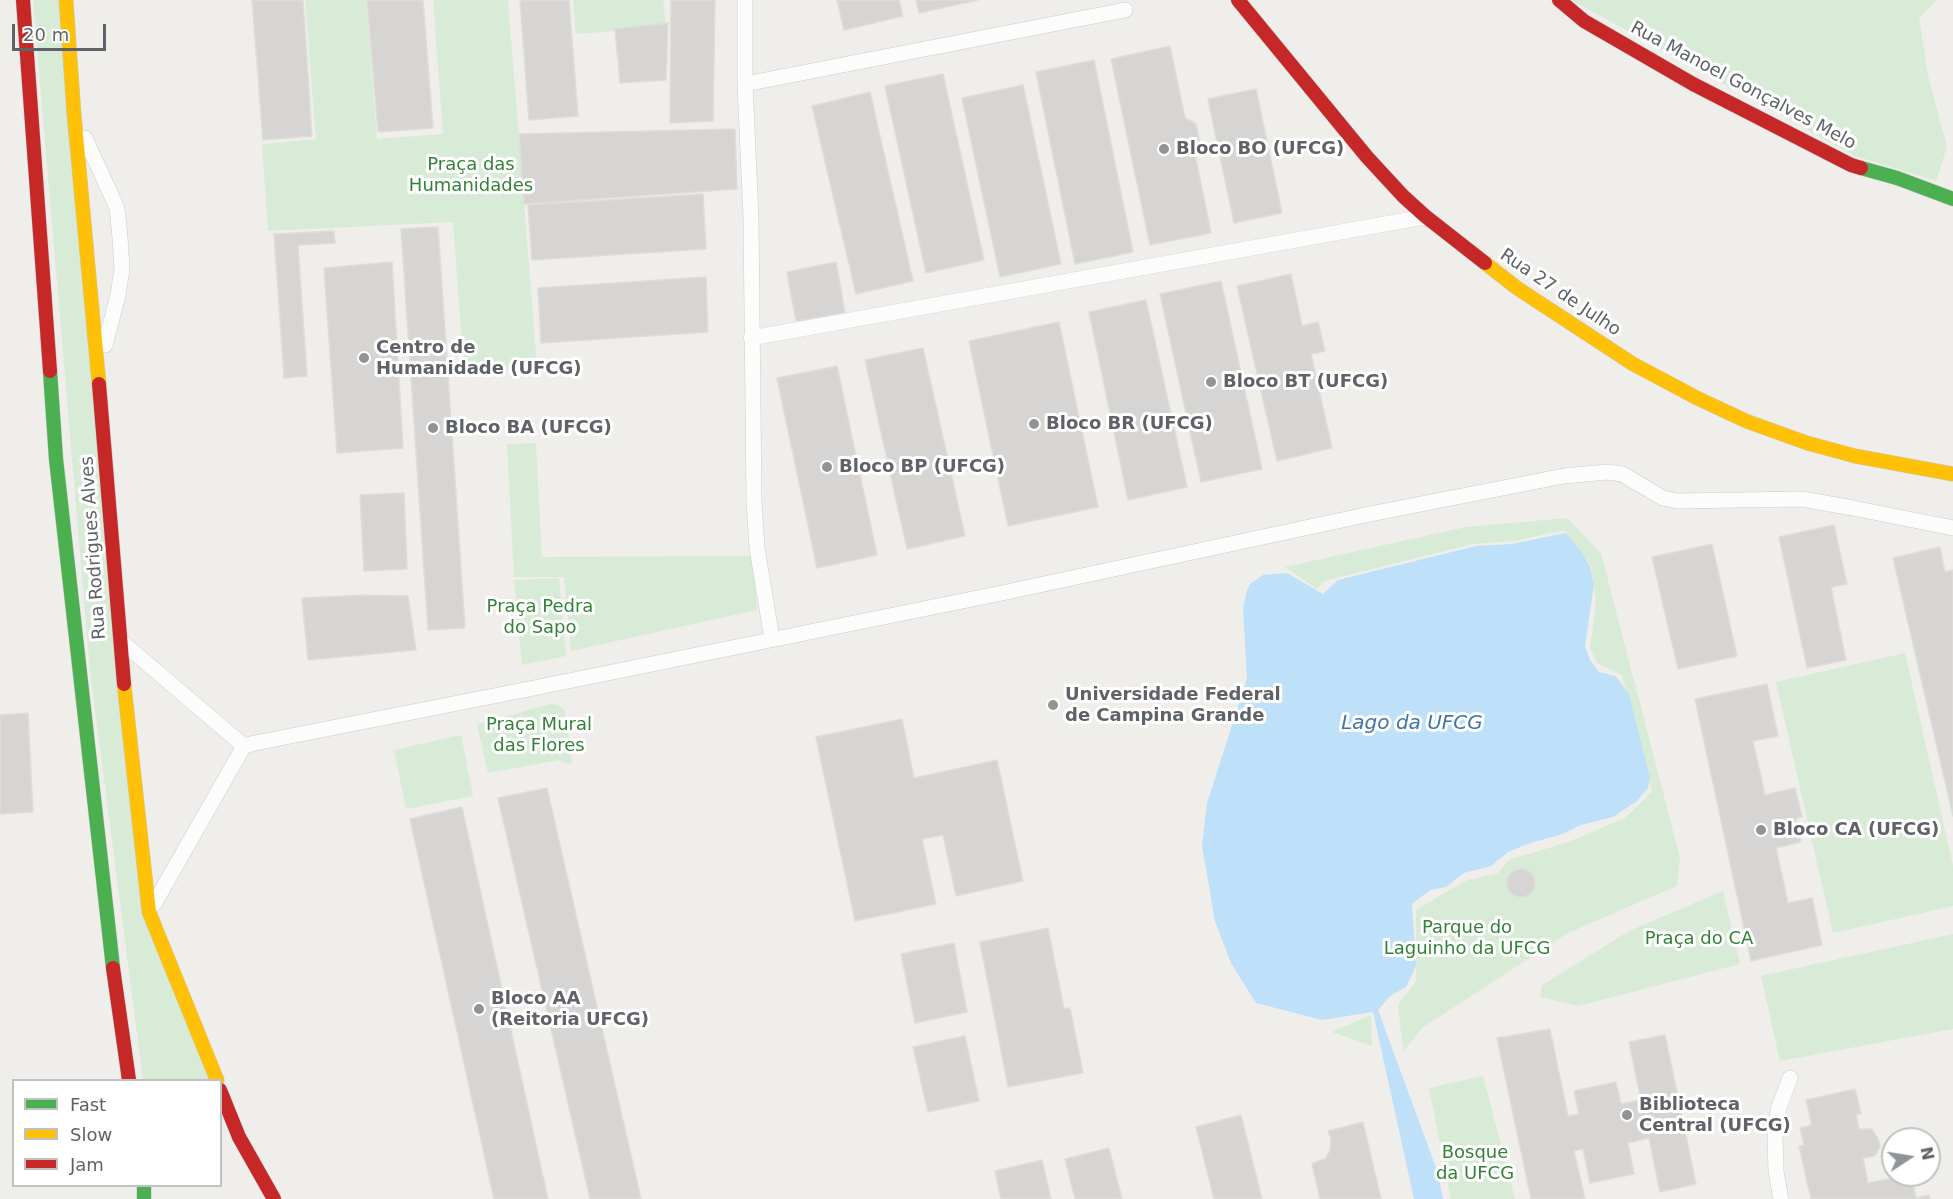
<!DOCTYPE html>
<html>
<head>
<meta charset="utf-8">
<style>
	body { margin:0 }
	#map { position:relative; width:1953px; height:1199px; overflow:hidden; background:#efeeea; font-family:"DejaVu Sans",sans-serif }
	canvas { display:block }
	.legend { position:absolute; left:12px; top:1079px; width:210px; height:108px; box-sizing:border-box; background:#fff; border:2px solid #bfc1c3; margin:0; padding:8px 10px; list-style:none; font-size:18px; color:#5f6368 }
	.legend li { display:flex; align-items:center; gap:12px; height:30px }
	.legend b { width:30px; border:2px solid #bfc1c3 }
	.north { position:absolute; left:1881px; top:1127px; width:60px; height:60px; box-sizing:border-box; background:#fff; border:2px solid #bfc1c3; border-radius:50%; rotate:78deg; font-size:16px; font-weight:700; line-height:24px; text-align:center; color:#5f6368 }
	.north::after { content:''; display:block; margin:auto; width:21px; height:27px; background:#919496; clip-path:polygon(50% 0,100% 100%,50% 72%,0 100%) }
	.scale { position:absolute; left:12px; top:24px; width:94px; height:27px; box-sizing:border-box; border:3px solid #5f6368; border-top:0; padding-left:8px; font-size:18px; line-height:21px; white-space:nowrap; color:#5f6368; -webkit-text-stroke:4px #fff; paint-order:stroke }
</style>
</head>
<body>
<div id="map">
<canvas width="1953" height="1199"></canvas>
<ul class="legend">
<li><b style="height:8px;background:#4caf50"></b>Fast</li>
<li><b style="height:8px;background:#ffc107"></b>Slow</li>
<li><b style="height:8px;background:#c62828"></b>Jam</li>
</ul>
<div class="north">N</div>
<div class="scale">20 m</div>
</div>
<script>
const context = document.querySelector('canvas').getContext('2d');
context.lineJoin = 'round';
function fillPath(path, color) {
  context.fillStyle = color;
  context.fill(path, 'evenodd');
}
function shape(rows) {
  const path = new Path2D();
  for (const r of rows) {
    if (r.length === 3) {
      path.moveTo(r[0] + r[2], r[1]);
      path.arc(r[0], r[1], r[2], 0, 2 * Math.PI);
      continue;
    }
    path.moveTo(r[0], r[1]);
    for (let i = 2; i < r.length; i += 2) path.lineTo(r[i], r[i + 1]);
  }
  return path;
}
function strokePath(path, color, width, dash) {
  context.strokeStyle = color;
  context.lineWidth = width;
  context.lineCap = dash ? 'butt' : 'round';
  context.setLineDash(dash || []);
  context.stroke(path);
}
function drawText(font, color, halo, rows, align = 'center') {
  context.font = font + ' "DejaVu Sans",sans-serif';
  context.lineWidth = 6;
  context.setLineDash([]);
  context.textBaseline = 'middle';
  context.strokeStyle = halo;
  context.fillStyle = color;
  for (const [text, x, y, turn = 0] of rows) {
    context.save();
    context.translate(x, y);
    context.rotate((+turn || 0) * Math.PI / 180);
    context.textAlign = isNaN(turn) ? turn : align;
    if (halo) context.strokeText(text, 0, 0);
    context.fillText(text, 0, 0);
    context.restore();
  }
}
const green = shape([
	[33,0,65,0,142,911,209,1080,143,1080,90,671],
	[305,0,366,0,377,139,443,134,433,0,508,0,537,367,464,373,453,222,268,231,262,144,316,139],
	[573,0,663,0,666,27,576,34],
	[1571,0,1937,0,1919,18,1928,75,1947,147,1936,181,1855,156],
	[536,443,542,557,753,556,757,610,571,651,564,577,514,577,507,444],
	[1567,518,1601,553,1680,858,1677,886,1568,933,1422,1028,1403,1052,1398,1005,1416,981,1416,910,1465,881,1498,873,1509,860,1568,842,1625,818,1652,792,1622,675,1597,663,1590,648,1596,601,1591,565,1564,530,1515,541,1473,544,1324,581,1317,589,1285,567,1466,527],
	[1518,868,1527,870,1534,876,1533,890,1527,896,1513,895,1508,887,1510,873],
	[559,578,566,656,522,665,514,580],
	[1905,653,1953,866,1953,906,1833,933,1776,682],
	[550,704,558,705,565,711,572,762,569,764,559,760,488,773,477,724],
	[461,735,473,796,406,809,394,750],
	[1723,891,1740,964,1578,1006,1541,997,1541,986,1629,931],
	[1953,934,1953,1029,1780,1061,1761,976],
	[1371,1015,1372,1046,1332,1032],
	[1483,1076,1515,1199,1451,1199,1429,1088]
]);
const water = shape([
	[1566,533,1581,551,1590,566,1594,585,1585,646,1590,660,1599,672,1615,676,1622,684,1629,695,1650,777,1648,788,1637,801,1613,817,1581,825,1560,835,1530,843,1508,852,1491,866,1464,873,1446,887,1430,890,1412,904,1416,966,1406,987,1390,996,1378,1010,1438,1173,1443,1199,1414,1199,1373,1012,1322,1020,1256,1003,1231,963,1215,921,1202,846,1207,803,1247,679,1243,608,1247,590,1250,584,1263,575,1287,573,1323,594,1338,580,1476,546,1512,544]
]);
const building = shape([
	[252,0,303,0,312,136,263,140,252,0],
	[367,0,423,0,433,128,378,132,367,0],
	[520,0,569,0,578,116,529,120,520,0],
	[671,0,715,0,713,121,670,123,671,0],
	[837,0,899,0,903,16,844,30,837,0],
	[916,0,978,0,919,13,916,0],
	[668,23,666,80,620,83,615,29,668,23],
	[1170,46,1185,118,1196,124,1200,144,1195,154,1211,233,1150,245,1111,59,1170,46],
	[1094,60,1133,252,1075,264,1036,72,1094,60],
	[943,74,984,260,926,273,885,86,943,74],
	[1023,85,1061,264,1000,277,962,98,1023,85],
	[1256,89,1282,213,1234,223,1208,99,1256,89],
	[870,92,913,281,856,294,812,106,870,92],
	[735,129,737,189,524,204,519,134,735,129],
	[703,194,706,249,532,260,528,205,703,194],
	[438,227,465,628,428,630,401,229,438,227],
	[334,231,335,243,298,245,307,376,284,378,274,234,334,231],
	[392,262,403,448,337,453,324,268,392,262],
	[836,262,845,313,796,321,787,272,836,262],
	[1291,274,1302,326,1318,322,1325,351,1311,354,1332,448,1277,461,1237,286,1291,274],
	[706,277,708,332,541,343,538,288,706,277],
	[1221,281,1262,469,1201,482,1160,294,1221,281],
	[1146,300,1187,487,1128,500,1089,312,1146,300],
	[1059,322,1098,507,1008,526,969,341,1059,322],
	[923,348,965,536,907,549,865,360,923,348],
	[837,366,877,555,817,568,777,378,837,366],
	[404,493,407,569,364,571,360,495,404,493],
	[1834,525,1847,584,1831,587,1846,660,1807,668,1779,537,1834,525],
	[1712,544,1737,656,1678,669,1652,557,1712,544],
	[1940,547,1945,572,1953,570,1953,816,1893,558,1940,547],
	[364,595,408,596,416,650,308,660,302,598,364,595],
	[1767,684,1778,736,1753,741,1765,795,1795,788,1802,817,1796,818,1801,842,1776,848,1788,903,1812,898,1822,945,1751,961,1695,699,1767,684],
	[28,713,33,812,0,814,0,715,28,713],
	[902,719,914,778,997,760,1023,881,956,896,943,835,922,839,936,904,855,921,816,737,902,719],
	[547,788,641,1199,590,1199,498,798,547,788],
	[462,807,548,1199,494,1199,410,819,462,807],
	[1521,883,14],
	[1048,928,1064,1009,1070,1008,1083,1073,1008,1087,980,942,1048,928],
	[954,943,967,1012,915,1023,901,954,954,943],
	[1550,1029,1568,1116,1579,1114,1574,1091,1616,1082,1621,1104,1641,1100,1629,1042,1665,1035,1696,1184,1660,1192,1649,1138,1628,1143,1634,1174,1590,1183,1583,1149,1574,1151,1585,1199,1531,1199,1497,1038,1550,1029],
	[965,1036,979,1101,928,1112,913,1047,965,1036],
	[1855,1089,1861,1113,1856,1115,1859,1129,1872,1129,1879,1141,1880,1147,1875,1156,1863,1158,1868,1183,1911,1175,1916,1198,1929,1195,1930,1199,1811,1199,1799,1146,1804,1145,1800,1128,1812,1125,1806,1100,1855,1089],
	[1241,1115,1262,1199,1214,1199,1196,1127,1241,1115],
	[1363,1122,1381,1199,1320,1199,1312,1164,1326,1158,1330,1150,1331,1139,1328,1131,1363,1122],
	[1109,1148,1122,1199,1075,1199,1065,1159,1109,1148],
	[1042,1160,1051,1199,1001,1199,995,1171,1042,1160]
]);
const lane = shape([
	[745,0,745,84,751,218,754,501,757,548,772,639],
	[745,84,1125,10],
	[85,138,117,208,120,237,122,269,118,295,105,345],
	[751,338,1424,217],
	[123,643,244,746],
	[154,904,244,746,255,743,524,690,1002,593,1370,514,1564,476,1607,472,1622,474,1663,498,1677,501,1802,499,1853,508,1953,528],
	[1781,1199,1776,1172,1775,1135,1778,1110,1790,1078]
]);
const fast = shape([
	[1861,168,1897,178,1953,199],
	[50,371,56,459,113,968],
	[144,1186,144,1199]
]);
const slow = shape([
	[66,0,74,114,99,384],
	[1485,263,1517,288,1633,364,1697,398,1746,421,1807,443,1855,456,1953,474],
	[124,684,149,912,217,1080]
]);
const jam = shape([
	[23,0,50,371],
	[1238,0,1367,157,1403,196,1425,216,1485,263],
	[1559,0,1584,21,1693,84,1851,165,1861,168],
	[99,384,124,684],
	[113,968,129,1080],
	[220,1090,239,1137,274,1199]
]);
const markers = [
	[1164,149,6,"#919496"],
	[364,358,6,"#919496"],
	[1211,382,6,"#919496"],
	[1034,424,6,"#919496"],
	[433,428,6,"#919496"],
	[827,467,6,"#919496"],
	[1053,705,6,"#919496"],
	[1761,830,6,"#919496"],
	[479,1009,6,"#919496"],
	[1627,1115,6,"#919496"]
];
const streetNames = [
	["Rua Manoel Gonçalves Melo",1743,86,28],
	["Rua 27 de Julho",1560,293,34],
	["Rua Rodrigues Alves",94,548,-94]
];
const poiNames = [
	["Bloco BO (UFCG)",1176,149],
	["Centro de",376,348],
	["Humanidade (UFCG)",376,369],
	["Bloco BT (UFCG)",1223,382],
	["Bloco BR (UFCG)",1046,424],
	["Bloco BA (UFCG)",445,428],
	["Bloco BP (UFCG)",839,467],
	["Universidade Federal",1065,695],
	["de Campina Grande",1065,716],
	["Bloco CA (UFCG)",1773,830],
	["Bloco AA",491,999],
	["(Reitoria UFCG)",491,1020],
	["Biblioteca",1639,1105],
	["Central (UFCG)",1639,1126]
];
const parkNames = [
	["Praça das",471,165],
	["Humanidades",471,186],
	["Praça Pedra",540,607],
	["do Sapo",540,628],
	["Praça Mural",539,725],
	["das Flores",539,746],
	["Parque do",1467,928],
	["Laguinho da UFCG",1467,949],
	["Praça do CA",1699,939],
	["Bosque",1475,1153],
	["da UFCG",1475,1174]
];
const waterNames = [
	["Lago da UFCG",1412,724]
];
fillPath(green, '#d8ebd6');
fillPath(water, '#bfe0f9');
fillPath(building, '#d6d5d3');
strokePath(building, '#deddd9', 1.5);
strokePath(lane, '#cbcccc', 16);
strokePath(fast, '#cacacb', 15);
strokePath(slow, '#cacacb', 15);
strokePath(jam, '#cacacb', 15);
strokePath(lane, '#fdfcfc', 15);
strokePath(fast, '#4caf50', 14);
strokePath(slow, '#ffc107', 14);
strokePath(jam, '#c62828', 14);
for (const [x, y, r, color] of markers) {
  const dot = new Path2D();
  dot.arc(x, y, r, 0, 2 * Math.PI);
  context.fillStyle = color;
  context.fill(dot);
  strokePath(dot, '#fff', 2);
}
drawText('18px', '#5f6368', '#fff', streetNames);
drawText('bold 18px', '#5f6368', '#fff', poiNames, 'left');
drawText('18px', '#348238', '#fff', parkNames);
drawText('italic 20px', '#4174aa', '#fff', waterNames);
</script>
</body>
</html>
